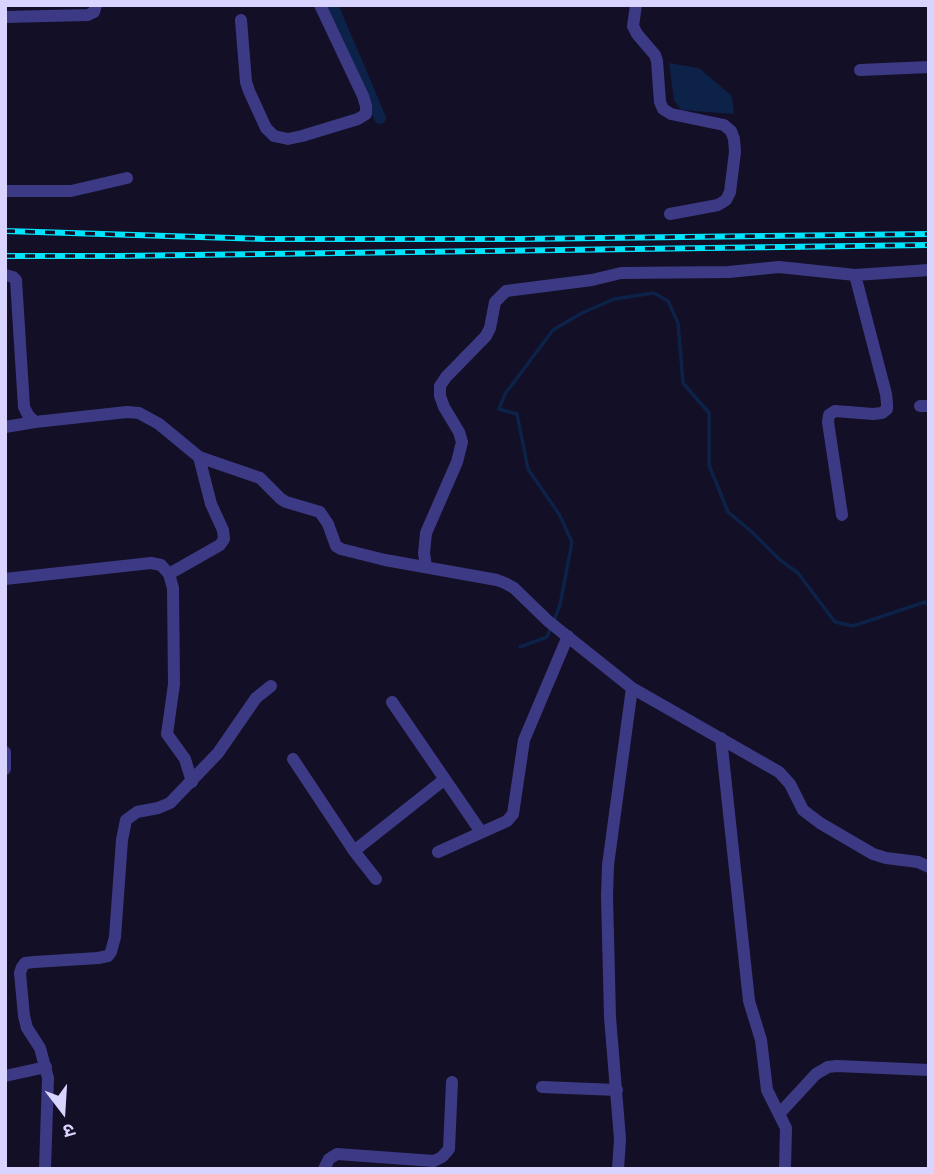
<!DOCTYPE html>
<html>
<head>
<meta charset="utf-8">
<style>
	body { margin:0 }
	#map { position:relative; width:934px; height:1174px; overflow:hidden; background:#130f26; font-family:"Noto Sans","Noto Sans Devanagari",sans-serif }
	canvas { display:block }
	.frame { position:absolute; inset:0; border:7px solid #d9d4ff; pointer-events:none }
	.north { position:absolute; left:28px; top:1076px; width:70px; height:70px; -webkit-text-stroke:5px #130f26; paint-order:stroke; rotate:163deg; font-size:19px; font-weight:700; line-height:28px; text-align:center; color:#d9d4ff }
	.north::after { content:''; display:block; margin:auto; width:24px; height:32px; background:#d9d4ff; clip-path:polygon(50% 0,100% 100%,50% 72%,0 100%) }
</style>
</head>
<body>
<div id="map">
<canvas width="934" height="1174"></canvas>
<div class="frame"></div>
<div class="north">उ</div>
</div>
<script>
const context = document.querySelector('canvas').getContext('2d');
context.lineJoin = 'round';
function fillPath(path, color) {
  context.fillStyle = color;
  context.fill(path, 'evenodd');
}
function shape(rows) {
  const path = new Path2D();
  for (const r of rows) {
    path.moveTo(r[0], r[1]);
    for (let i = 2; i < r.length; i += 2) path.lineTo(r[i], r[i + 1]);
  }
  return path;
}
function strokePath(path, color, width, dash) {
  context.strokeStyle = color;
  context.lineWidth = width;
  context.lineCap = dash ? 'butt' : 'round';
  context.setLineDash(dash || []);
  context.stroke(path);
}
const water = shape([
	[669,63,699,68,732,96,734,114,681,110,674,100]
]);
const stream = shape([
	[554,620,560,605,572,542,559,514,528,469,517,414,499,409,505,394,553,330,582,313,614,299,654,293,668,301,678,323,683,383,709,413,709,465,728,512,752,532,779,559,798,573,835,622,853,626,925,602,929,606],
	[520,647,547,637,551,627]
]);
const canal = shape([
	[332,5,380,118]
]);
const minor = shape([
	[636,5,633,26,637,34,655,55,657,61,660,102,663,109,671,114,724,125,731,131,734,139,735,152,730,192,726,200,718,205,670,214],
	[5,17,88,15,94,12,96,5],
	[241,20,246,82,249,91,266,128,274,136,288,139,302,136,358,119,366,114,366,106,363,96,320,5],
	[860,70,929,67],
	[5,191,71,191,127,178],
	[5,275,13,277,16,280,24,407,28,415,35,422],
	[920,406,929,406],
	[5,427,35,422,127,412,139,413,159,424,199,457,260,478,281,499,286,502,320,512,328,524,336,546,341,549,385,560,497,580,505,583,514,588,548,621,632,688,779,772,790,784,803,810,820,823,873,854,886,858,918,862,929,867],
	[842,515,828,422,829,415,835,411,873,414,882,413,887,409,887,403,886,394,855,275],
	[426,567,424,553,426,533,457,462,462,442,459,432,444,407,440,396,440,386,446,377,486,336,490,328,495,302,506,291,592,280,621,273,729,272,779,267,855,275,929,270],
	[169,574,220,545,224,539,223,530,211,504,199,457],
	[5,579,151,563,161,565,169,574,173,588,174,684,167,734,185,759,192,782],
	[392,702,481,832],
	[721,738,749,1001,761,1040,767,1090,786,1128,785,1169],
	[5,752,5,769],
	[293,759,354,851,376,879],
	[354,851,445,779],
	[438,852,507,821,513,814,524,740,568,636],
	[5,1076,46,1067],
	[542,1087,617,1090],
	[779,1114,816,1074,828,1067,837,1066,929,1070],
	[45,1169,48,1078,40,1048,27,1028,24,1016,20,973,22,967,25,963,34,962,98,958,108,956,111,952,115,937,122,840,126,820,137,812,158,808,170,803,218,753,256,698,271,686],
	[324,1169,329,1159,337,1154,434,1161,442,1157,449,1149,452,1082],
	[618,1169,620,1139,610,1017,607,896,608,865,632,688]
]);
const rail = shape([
	[5,231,265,239,520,239,929,234],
	[5,256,118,256,929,245]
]);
fillPath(water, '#0c2248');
strokePath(stream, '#0c2248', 3.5);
strokePath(canal, '#0c2248', 12);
strokePath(minor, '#3d3a85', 12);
strokePath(rail, '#00e5ff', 6);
strokePath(rail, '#130f26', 3.5, [10]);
</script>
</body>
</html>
